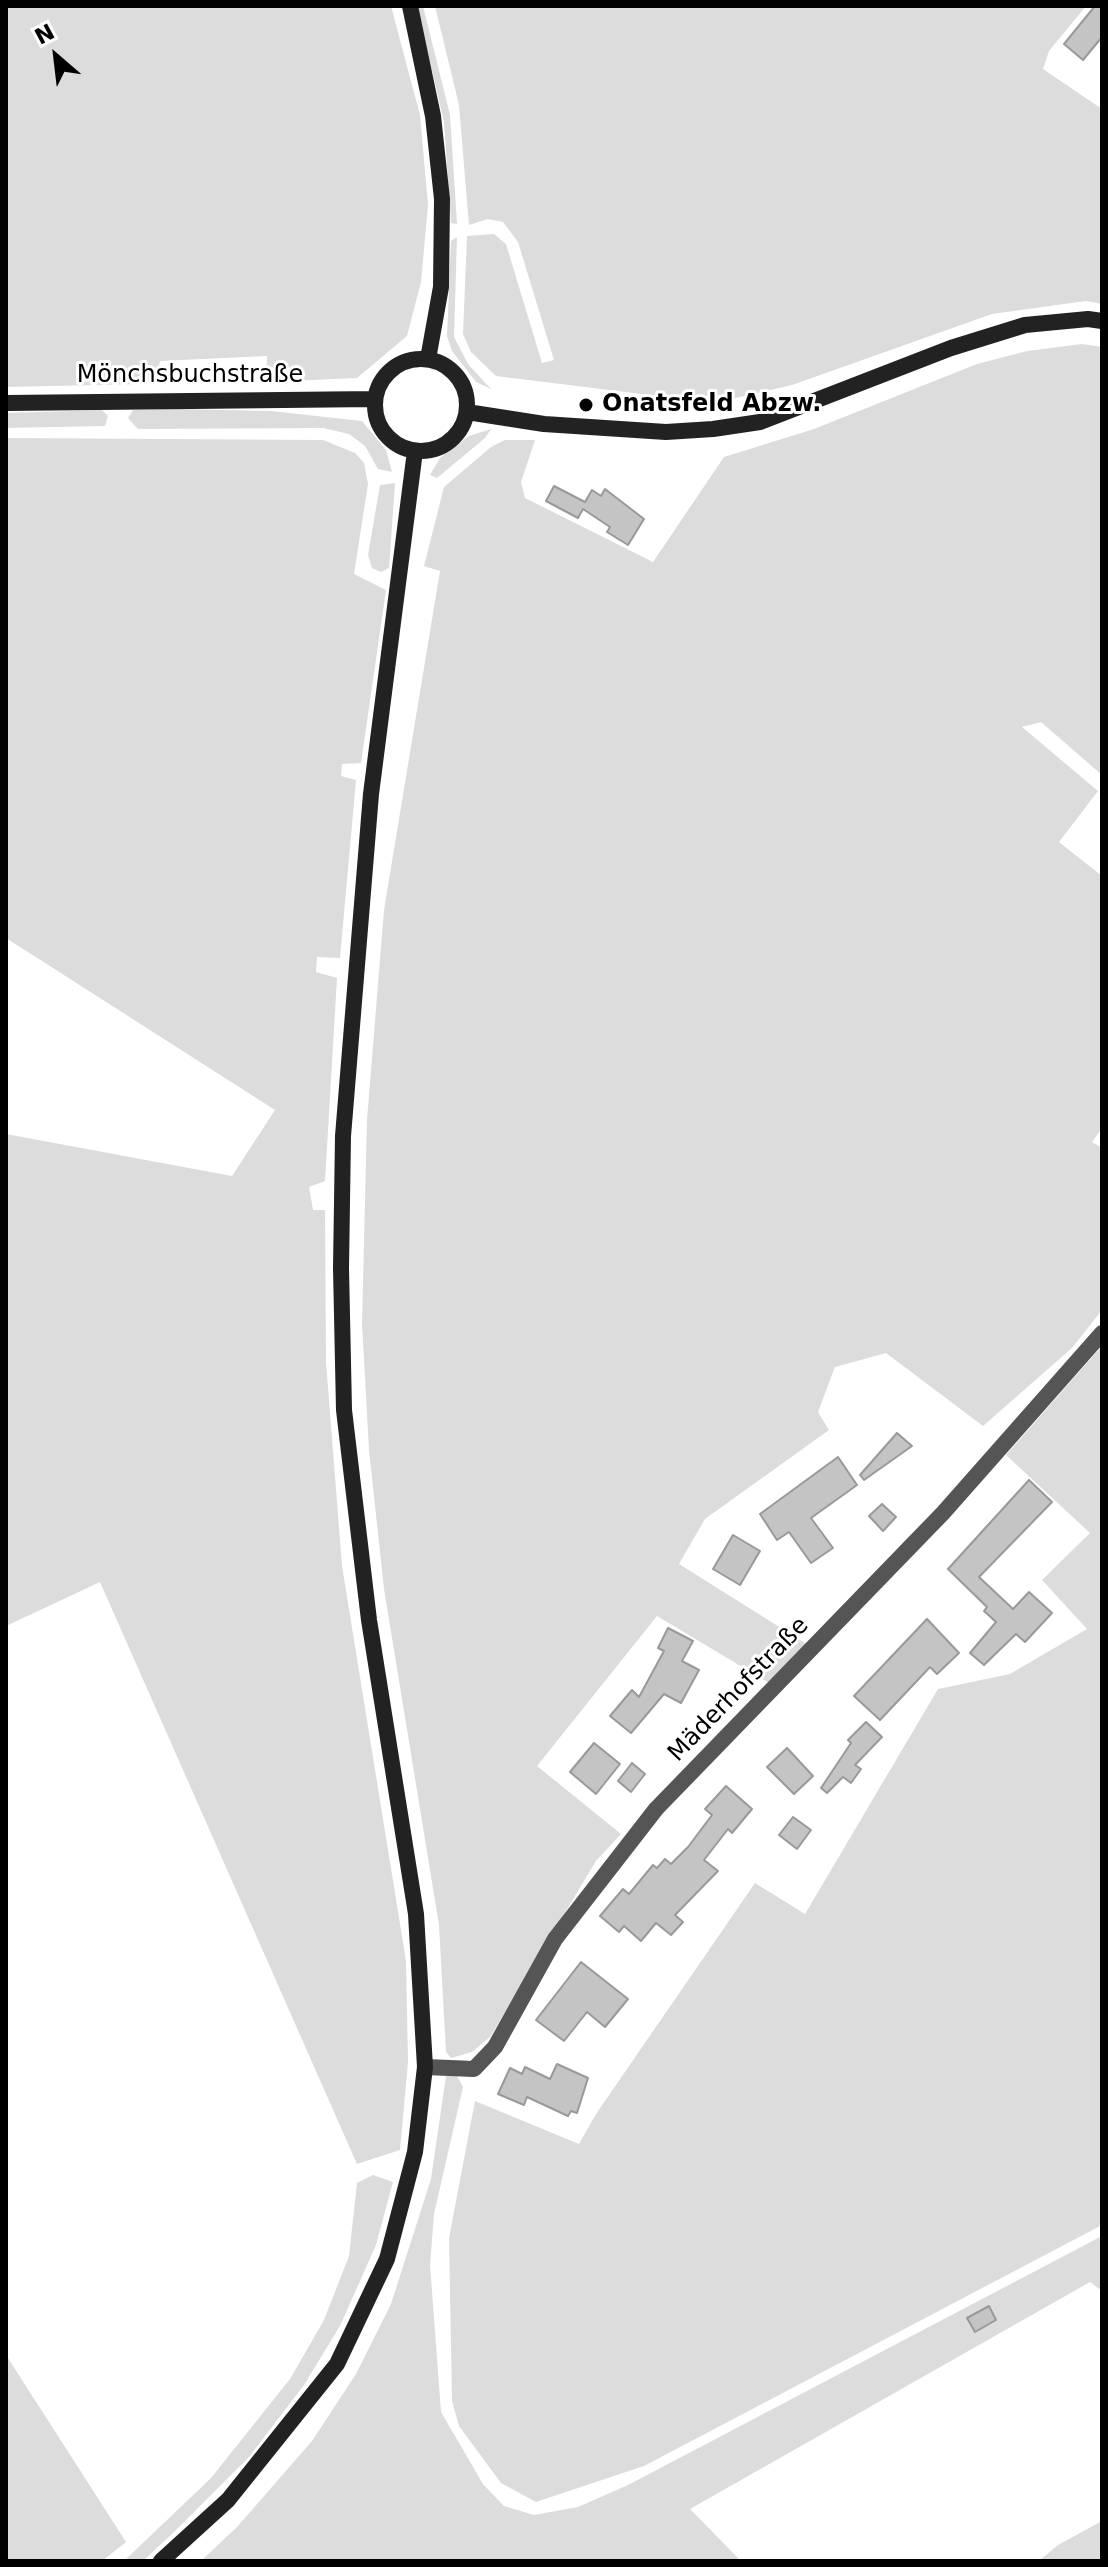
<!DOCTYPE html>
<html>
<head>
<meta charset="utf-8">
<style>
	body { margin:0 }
	#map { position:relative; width:1108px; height:2567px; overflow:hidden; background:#fff; font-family:"DejaVu Sans",sans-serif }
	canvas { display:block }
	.frame { position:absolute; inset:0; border:8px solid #000; pointer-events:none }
	.north { position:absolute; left:16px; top:16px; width:80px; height:80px; -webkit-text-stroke:6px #fff; paint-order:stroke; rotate:332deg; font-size:22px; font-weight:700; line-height:32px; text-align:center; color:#000 }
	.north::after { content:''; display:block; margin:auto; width:28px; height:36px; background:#000; clip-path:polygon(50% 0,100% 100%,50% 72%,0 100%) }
</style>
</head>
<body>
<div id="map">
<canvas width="1108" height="2567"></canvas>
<div class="frame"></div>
<div class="north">N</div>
</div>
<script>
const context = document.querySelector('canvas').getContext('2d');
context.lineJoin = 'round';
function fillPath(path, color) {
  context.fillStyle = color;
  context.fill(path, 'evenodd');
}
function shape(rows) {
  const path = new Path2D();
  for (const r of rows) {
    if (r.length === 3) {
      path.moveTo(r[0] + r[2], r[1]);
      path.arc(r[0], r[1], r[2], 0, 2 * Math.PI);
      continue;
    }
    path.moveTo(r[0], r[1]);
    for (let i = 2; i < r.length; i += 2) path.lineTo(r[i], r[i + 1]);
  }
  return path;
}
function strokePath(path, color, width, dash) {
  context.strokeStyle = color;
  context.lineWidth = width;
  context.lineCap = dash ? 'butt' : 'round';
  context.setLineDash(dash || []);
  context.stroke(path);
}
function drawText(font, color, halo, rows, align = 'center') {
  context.font = font + ' "DejaVu Sans",sans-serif';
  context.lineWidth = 6;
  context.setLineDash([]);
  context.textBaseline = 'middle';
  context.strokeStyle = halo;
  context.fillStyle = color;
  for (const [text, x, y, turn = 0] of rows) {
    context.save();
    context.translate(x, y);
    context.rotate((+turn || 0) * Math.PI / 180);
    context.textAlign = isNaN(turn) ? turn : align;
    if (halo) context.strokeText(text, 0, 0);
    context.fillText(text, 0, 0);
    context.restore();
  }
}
const green = shape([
	[6,6,391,6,420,115,428,205,421,282,407,336,357,378,266,382,267,356,160,361,157,377,143,384,6,387],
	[417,6,423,6,450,115,457,224,451,223,444,122],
	[435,6,1086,6,1049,51,1043,69,1102,109,1102,304,1086,301,992,314,792,385,714,403,496,376,471,352,463,334,467,236,494,234,506,244,542,363,554,360,518,242,503,222,488,219,469,225,459,105],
	[457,237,454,337,468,364,491,389,476,382,452,351,447,336,451,241],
	[1082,344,1102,347,1102,775,1041,722,1022,727,1098,791,1059,842,1102,876,1102,1128,1092,1142,1102,1148,1102,1310,1072,1348,983,1426,886,1353,835,1367,818,1412,829,1430,705,1519,679,1564,808,1645,769,1683,657,1616,537,1766,621,1834,596,1861,490,2037,472,2052,451,2058,446,2052,439,1925,384,1589,369,1450,362,1323,367,1120,384,910,440,571,424,566,444,487,491,447,505,440,535,440,521,482,525,498,653,562,724,457,814,429,977,364,1027,351],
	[178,409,271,411,362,421,386,450,392,472,378,469,365,446,349,434,323,428,138,429,128,418,133,410],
	[102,410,108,416,105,426,6,428,6,413],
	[491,429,485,438,437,478,430,475,440,458,469,436],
	[6,438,323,440,355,453,364,463,368,484,354,574,386,590,361,763,342,764,341,776,356,780,340,958,317,957,316,972,337,978,325,1181,309,1187,313,1210,325,1210,326,1362,342,1566,406,1961,408,2062,400,2150,357,2164,100,1582,6,1626,6,1134,232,1176,275,1110,6,938],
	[395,483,389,568,381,572,372,568,368,555,380,485],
	[1102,1346,1102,2225,644,2466,536,2502,501,2483,459,2426,452,2401,449,2238,475,2101,579,2144,596,2114,755,1883,805,1914,938,1689,1010,1674,1087,1629,1042,1580,1090,1533,1006,1455],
	[446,2076,457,2076,463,2087,434,2214,430,2265,441,2412,483,2484,504,2506,534,2515,578,2507,628,2485,1102,2236,1102,2291,1090,2282,690,2509,741,2561,201,2561,237,2527,312,2441,356,2374,391,2304,431,2179],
	[373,2175,393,2182,376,2245,340,2326,304,2385,249,2457,174,2532,143,2561,124,2561,211,2478,290,2379,324,2320,349,2256,357,2183],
	[6,2355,126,2542,102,2561,6,2561],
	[1102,2521,1102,2561,1039,2561,1058,2545]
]);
const building = shape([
	[1095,6,1102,6,1102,37,1083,60,1064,44,1095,6],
	[554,486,585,502,592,490,601,496,605,489,644,519,628,545,607,532,610,527,583,509,578,518,546,501,554,486],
	[897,1433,912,1446,864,1480,860,1475,897,1433],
	[838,1457,857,1485,811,1518,833,1548,811,1563,789,1532,777,1540,760,1514,838,1457],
	[1029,1480,1052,1502,979,1577,1013,1609,1029,1592,1052,1613,1025,1642,1016,1634,984,1665,970,1653,996,1622,984,1611,987,1607,948,1569,1029,1480],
	[882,1504,896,1517,883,1531,869,1516,882,1504],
	[733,1535,760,1551,740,1585,713,1569,733,1535],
	[927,1619,959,1653,937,1674,930,1667,880,1720,854,1696,927,1619],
	[668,1628,693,1641,682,1661,699,1670,681,1703,664,1694,631,1733,610,1716,632,1690,639,1697,664,1651,658,1648,668,1628],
	[866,1722,882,1737,855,1765,861,1769,851,1783,843,1777,827,1793,821,1788,851,1743,848,1740,866,1722],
	[594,1743,620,1764,596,1794,570,1772,594,1743],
	[787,1748,813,1776,794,1794,767,1767,787,1748],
	[632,1763,645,1774,631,1792,618,1781,632,1763],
	[726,1786,752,1809,732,1833,728,1829,704,1860,718,1871,675,1915,683,1922,671,1935,656,1923,641,1941,624,1926,619,1932,600,1916,623,1889,629,1894,653,1865,657,1868,665,1859,671,1864,688,1847,712,1815,705,1809,726,1786],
	[793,1817,811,1830,797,1849,779,1835,793,1817],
	[581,1962,628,1999,605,2027,587,2012,564,2041,536,2020,581,1962],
	[557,2064,588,2078,577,2113,571,2111,568,2116,527,2097,524,2105,498,2094,510,2068,522,2074,525,2067,550,2079,557,2064],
	[989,2306,996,2320,975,2332,967,2318,989,2306]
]);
const street = shape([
	[425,2067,474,2069,495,2047,555,1939,656,1809,943,1513,1102,1333]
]);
const secondary = shape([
	[410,6,433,116,442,199,441,287,428,359],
	[421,405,46],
	[6,403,375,399],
	[467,412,544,424,666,432,713,429,760,422,951,348,1025,325,1088,319,1102,321],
	[161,2561,228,2500,337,2364,387,2259,415,2152,425,2067,416,1914,369,1620,344,1410,341,1268,343,1136,371,794,415,451]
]);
const markers = [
	[586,405,8,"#000"]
];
const streetNames = [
	["Mönchsbuchstraße",190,376],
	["Mäderhofstraße",739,1690,-46]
];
const poiNames = [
	["Onatsfeld Abzw.",602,405]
];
fillPath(green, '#dcdcdc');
fillPath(building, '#c4c4c4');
strokePath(building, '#999', 2);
strokePath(street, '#555', 16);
strokePath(secondary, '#222', 16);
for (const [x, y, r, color] of markers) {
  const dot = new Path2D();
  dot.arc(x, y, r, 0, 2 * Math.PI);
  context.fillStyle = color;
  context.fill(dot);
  strokePath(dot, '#fff', 3);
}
drawText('24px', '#000', '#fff', streetNames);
drawText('bold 24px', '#000', '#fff', poiNames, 'left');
</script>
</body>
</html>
